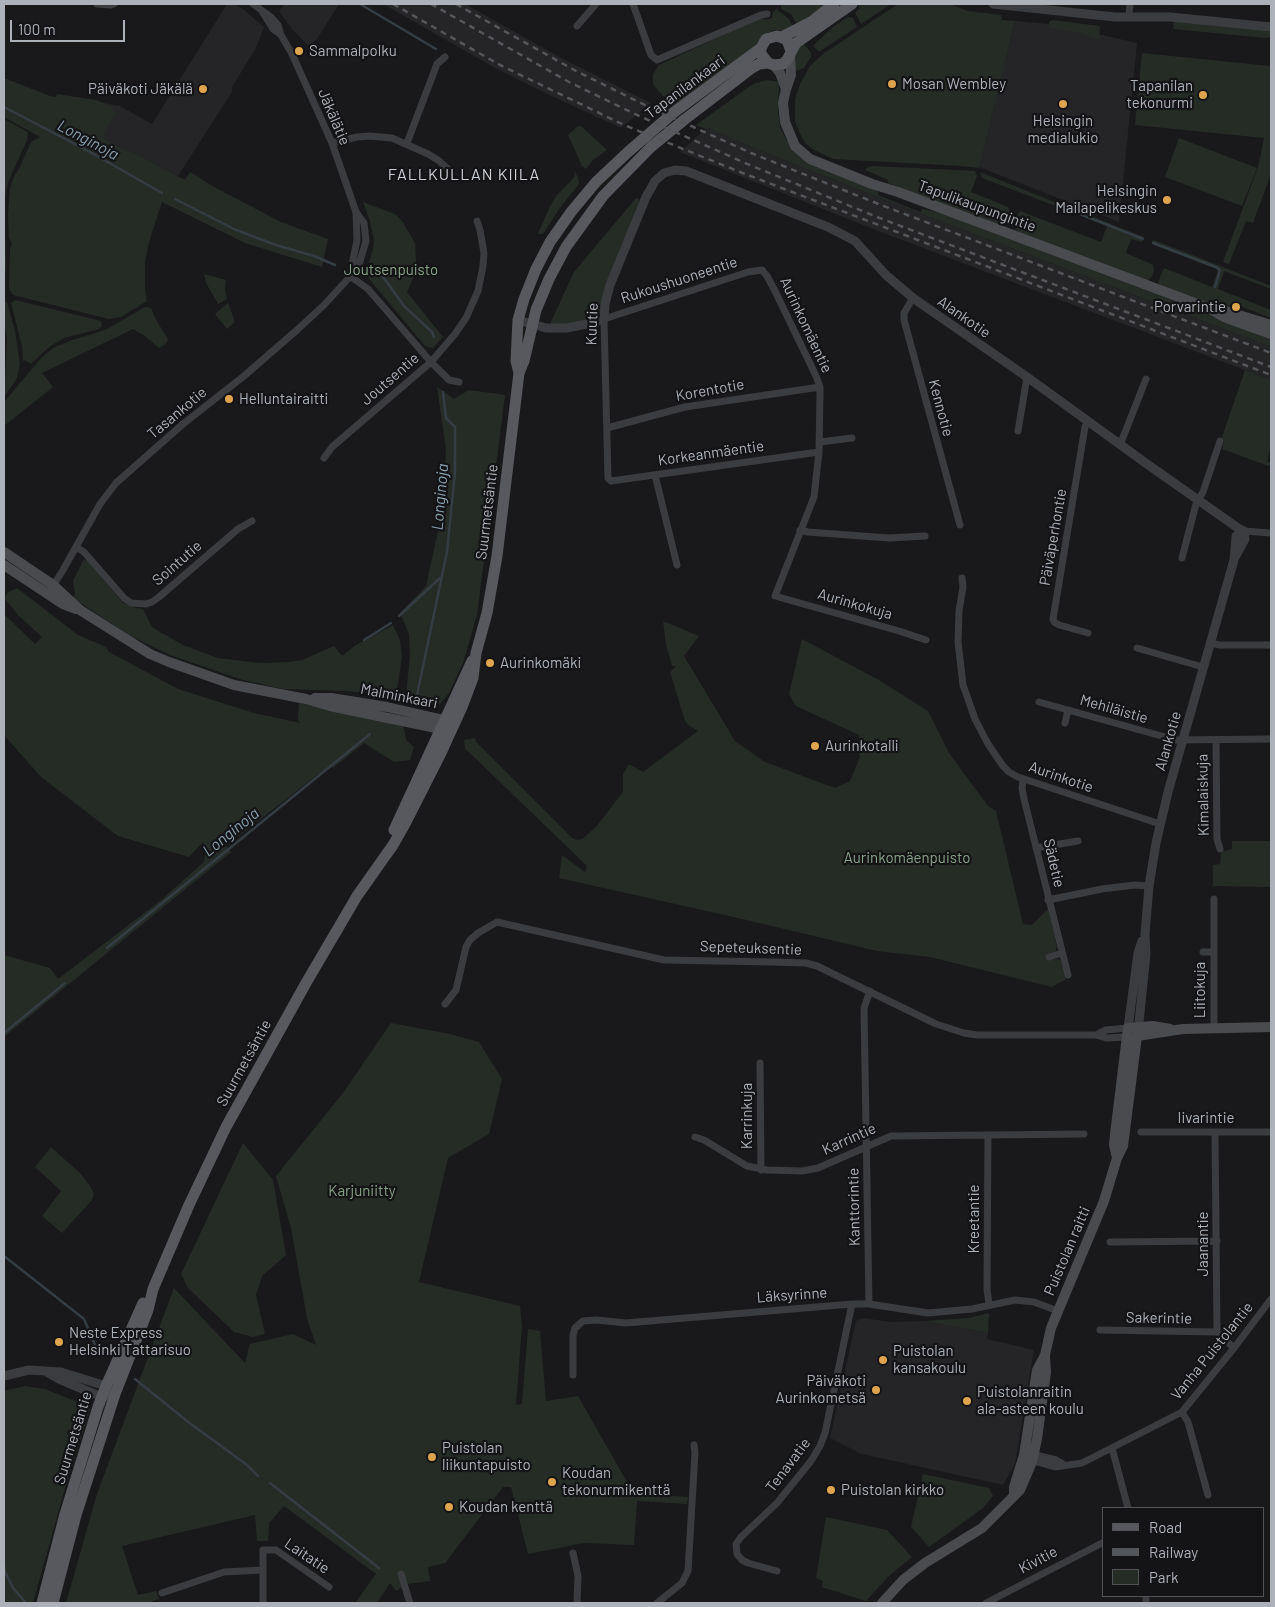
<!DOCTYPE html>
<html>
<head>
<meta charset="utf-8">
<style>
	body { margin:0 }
	#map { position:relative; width:1275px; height:1607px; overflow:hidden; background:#19191b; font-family:Barlow,sans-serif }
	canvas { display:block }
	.frame { position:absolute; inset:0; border:5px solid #adb1b9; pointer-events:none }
	.legend { position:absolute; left:1102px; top:1507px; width:162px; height:90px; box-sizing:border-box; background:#141416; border:1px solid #515357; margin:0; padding:6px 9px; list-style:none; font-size:15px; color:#adb1b9 }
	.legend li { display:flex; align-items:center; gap:10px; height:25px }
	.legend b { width:25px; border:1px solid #515357 }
	.scale { position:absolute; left:10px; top:20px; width:115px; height:22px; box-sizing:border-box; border:2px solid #adb1b9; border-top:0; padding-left:6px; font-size:15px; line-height:18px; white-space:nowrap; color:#adb1b9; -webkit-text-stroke:4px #141416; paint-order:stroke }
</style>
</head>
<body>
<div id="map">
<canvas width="1275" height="1607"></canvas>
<div class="frame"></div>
<ul class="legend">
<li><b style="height:6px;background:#57595e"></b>Road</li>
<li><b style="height:6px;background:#54565a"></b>Railway</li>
<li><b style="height:14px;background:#252c26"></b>Park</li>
</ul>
<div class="scale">100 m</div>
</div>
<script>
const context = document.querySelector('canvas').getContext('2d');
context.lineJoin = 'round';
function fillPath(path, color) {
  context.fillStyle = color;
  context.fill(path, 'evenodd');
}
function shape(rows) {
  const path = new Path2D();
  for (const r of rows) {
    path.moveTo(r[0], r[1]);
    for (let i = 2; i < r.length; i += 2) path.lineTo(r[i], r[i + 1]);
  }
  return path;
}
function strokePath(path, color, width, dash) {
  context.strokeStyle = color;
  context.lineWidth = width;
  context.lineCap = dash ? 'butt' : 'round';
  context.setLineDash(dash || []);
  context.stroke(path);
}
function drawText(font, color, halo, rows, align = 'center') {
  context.font = font + ' Barlow,sans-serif';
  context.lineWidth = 4.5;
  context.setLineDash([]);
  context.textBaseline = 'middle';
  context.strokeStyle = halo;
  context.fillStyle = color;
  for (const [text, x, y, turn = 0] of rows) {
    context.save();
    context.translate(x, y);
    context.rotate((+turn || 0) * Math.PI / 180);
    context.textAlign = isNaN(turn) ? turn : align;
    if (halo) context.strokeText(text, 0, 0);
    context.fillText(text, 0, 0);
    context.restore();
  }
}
const built = shape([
	[227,4,234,4,243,9,264,27,256,48,232,87,232,92,178,176,131,151,126,151,102,137,57,94,120,106,152,124],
	[285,4,339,4,317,39,310,47,292,29,279,11],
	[383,4,465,4,561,58,651,103,621,128,543,92,495,68],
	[1015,21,1059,25,1137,43,1119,222,979,167],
	[707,127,759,150,880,198,1271,347,1271,380,873,229,680,152],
	[863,1318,891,1322,924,1321,988,1333,987,1339,1034,1350,1015,1464,1003,1485,862,1454,830,1438,856,1321]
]);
const green = shape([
	[781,4,829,4,798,26,791,14,781,9],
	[860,4,891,4,861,24,855,13,860,8,858,6],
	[898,4,949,4,968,11,1001,15,1002,20,1015,21,979,168,961,166,833,159,814,150,806,144,799,132,795,121,795,99,800,84,810,66,823,54],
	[776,9,788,18,794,28,783,31,774,30,765,34,756,46,673,108,653,84,653,74,659,65,760,18,767,20,772,18,773,13],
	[848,17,853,18,857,27,820,51,818,51,814,47,814,45,833,27],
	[1052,20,1100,26,1099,37,1097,39,1092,38,1084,34,1049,27,1049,22],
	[1175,21,1271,30,1271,37,1266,38,1174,29,1173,24],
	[802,41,811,53,811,57,804,68,795,71,794,54],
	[1142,53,1270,66,1271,57,1271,174,1253,223,1246,221,1229,264,1223,262,1258,167,1264,138,1135,125],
	[4,78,50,96,56,97,57,94,96,100,110,106,116,112,102,137,126,151,131,151,185,180,190,172,216,188,281,222,328,239,322,267,245,243,162,202,149,242,145,262,145,288,147,301,121,317,109,319,13,295,9,289,10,248,12,244,9,237,8,215,10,188,15,174,18,171,31,142,40,137,4,117],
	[767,80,779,82,778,113,780,127,786,140,809,163,816,167,878,191,878,195,905,206,921,212,922,209,942,213,1271,338,1271,347,880,198,759,150,708,128,706,129,696,125,750,86,756,83],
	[4,119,28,132,27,140,9,180,6,190,4,209,6,263,4,289],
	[578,126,581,126,607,150,593,160,586,169,582,166,569,137,568,135],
	[1179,138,1257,168,1242,206,1165,177],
	[874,166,975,171,977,176,971,192,1008,207,1010,213,1005,222,996,224,908,191,888,183,888,180,865,170,868,167],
	[574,171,578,177,579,184,559,209,543,234,538,234,550,206,557,195,571,181,575,176],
	[980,172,1067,207,1066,210,982,178],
	[636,198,640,200,611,273,599,315,596,318,568,324,550,324,574,272],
	[363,202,395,214,402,221,415,243,416,261,413,278,407,292,443,337,433,348,425,346,365,274,372,253,374,241,370,221],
	[1073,209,1144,237,1142,242,1131,239,1126,253,1153,265,1154,272,1152,276,1148,280,1144,280,1020,233,1015,228,1016,217,1020,211,1101,242,1107,226,1071,212],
	[1154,240,1271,286,1271,289,1224,271,1218,289,1271,310,1271,318,1240,306,1212,305,1160,286,1158,282,1164,268,1212,287,1218,271,1216,269,1152,244,1152,241],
	[204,274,226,280,225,289,227,299,218,304,206,283],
	[15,300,101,321,102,326,99,329,64,338,49,347,31,364,25,360,23,361,22,346,11,303],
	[4,302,7,302,15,331,20,364,17,378,4,397,7,339,4,321],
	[228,303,235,322,227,329,215,314],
	[145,307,151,308,156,320,168,339,167,342,164,345,159,348,145,336,133,329,42,373,53,387,4,426,4,404,5,401,42,357,55,347,70,341,107,329],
	[1245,370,1271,380,1271,445,1267,462,1271,462,1271,466,1266,465,1222,449,1224,442,1222,437],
	[437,387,454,399,469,390,505,395,477,615,463,663,449,693,441,703,433,705,406,695,410,656,409,634,400,613,426,586,443,509,446,449],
	[84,559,89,562,122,602,133,607,143,609,152,627,160,632,183,645,218,658,259,663,289,662,302,660,334,646,342,656,356,645,393,625,400,640,402,657,396,696,346,691,283,689,243,680,170,655,129,635,73,598,75,594,73,581],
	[17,588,78,635,106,647,109,652,178,689,254,713,300,723,298,720,299,703,403,724,406,740,414,747,410,760,394,762,364,743,333,768,330,765,226,846,231,852,4,1037,4,955,50,968,58,979,160,901,204,862,206,850,203,842,189,857,118,836,41,777,4,735,4,614,35,644,42,637,18,615,5,599,7,593],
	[663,621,699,636,684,656,735,741,765,762,835,788,850,781,860,757,859,735,796,706,789,694,802,639,877,679,928,711,949,753,988,806,996,811,1023,924,1032,925,1048,909,1057,947,1056,951,1047,954,1048,960,1059,959,1061,962,1066,979,1052,987,930,957,877,951,738,918,559,878,562,855,585,872,587,866,474,757,465,749,464,740,475,738,476,742,572,838,577,840,582,839,596,827,623,792,623,774,629,764,643,772,698,731,688,725,685,721,670,672,676,666,672,666,666,644],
	[1232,841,1271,841,1271,887,1213,886,1213,865,1220,864,1221,852,1232,849],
	[391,1023,450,1034,479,1042,502,1079,489,1134,448,1158,419,1282,520,1306,522,1326,516,1405,522,1404,528,1329,540,1331,546,1401,578,1396,635,1496,642,1494,688,1497,687,1504,637,1501,634,1545,584,1543,528,1554,511,1487,503,1487,445,1563,428,1567,430,1581,408,1584,396,1591,390,1583,377,1603,355,1603,376,1574,284,1506,269,1523,268,1541,257,1541,255,1515,122,1546,138,1595,156,1591,159,1599,147,1603,66,1603,97,1494,174,1288,245,1363,250,1344,293,1334,316,1345,307,1318,291,1228,276,1176,343,1093],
	[243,1143,273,1180,286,1255,262,1276,256,1295,265,1334,253,1337,234,1332,188,1288,181,1274],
	[51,1147,81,1174,90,1186,94,1194,92,1200,62,1233,42,1216,61,1191,35,1167],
	[989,1313,988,1333,924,1321,969,1318],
	[25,1386,45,1389,87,1406,90,1409,67,1481,33,1603,4,1603,4,1391],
	[923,1474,989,1488,993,1496,983,1508,929,1547,911,1527],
	[826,1517,887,1530,912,1557,889,1576,866,1601,822,1587,823,1581,816,1578]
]);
const stream = shape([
	[360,4,436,49],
	[4,107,90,152,162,193],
	[175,199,236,230,276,245,314,256,335,265],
	[1075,212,1143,239],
	[1153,243,1216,267,1220,270,1215,287],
	[375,272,384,278,404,306,432,332,434,337],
	[399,616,440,578],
	[364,640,391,623],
	[417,695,447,552,455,472,455,427,446,418,443,392],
	[107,948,370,734],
	[4,1033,65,983],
	[4,1256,84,1319,98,1352],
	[135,1379,187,1421,247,1465,258,1476],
	[270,1483,379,1568],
	[4,1566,5,1572,13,1588,26,1603]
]);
const minor = shape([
	[97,4,111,5,114,4],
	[253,4,271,17,278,25,281,35,292,54,332,143,356,212,357,240,350,275],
	[633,4,651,55,657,60,761,15,767,14],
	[263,13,273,29,281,35],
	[1129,16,1130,4],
	[577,26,596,4],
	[332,143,357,137,370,136,392,138,428,154,438,160,448,169],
	[407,143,437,64,445,57],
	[913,298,904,313,904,320,960,525],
	[459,382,449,380,431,362,455,334,466,318,478,291,483,266,484,253,480,230,477,221],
	[607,428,685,407,820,387],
	[1018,431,1027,377],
	[820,442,852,438],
	[1120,445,1146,379],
	[819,452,611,481,608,478,604,319,748,272,762,270,767,276,775,291,816,376,820,387,820,396,819,452,814,497,775,596,899,631,926,640],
	[324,458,332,447,431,362,368,289,350,276],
	[655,475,677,565],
	[800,530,808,532,889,538,925,536],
	[1244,531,1271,533],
	[76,547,84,552,124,598,131,603,146,604,152,602,159,597,238,529,252,521],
	[1182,558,1196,504,1203,492,1220,441],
	[962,578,963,587,959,611,958,642,963,685,975,719,988,744,1003,766,1009,772,1018,777,1160,824],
	[48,594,63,570,100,504,116,483,183,424,244,376,297,330,324,305,358,268,366,241,364,223,356,212],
	[1088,633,1059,625,1054,622,1053,619,1085,427,1088,422],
	[1210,643,1220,645,1271,645],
	[1137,648,1203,667],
	[1039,702,1176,740,1271,739],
	[1065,723,1068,710],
	[1216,740,1217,839,1220,849],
	[1023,780,1022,788,1024,799,1068,975],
	[1036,848,1078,841],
	[1048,900,1102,889,1135,885,1149,886],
	[1203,952,1214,952],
	[1049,957,1062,953],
	[445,1004,456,990,466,947,470,940,478,933,497,922,664,960,772,962,806,963,817,966,936,1024,964,1033,977,1035,1096,1035,1106,1038,1127,1037],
	[1214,1028,1214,899],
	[1096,1035,1106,1030,1128,1028],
	[760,1063,761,1170],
	[1141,1132,1271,1132],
	[1215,1133,1217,1332,1234,1348],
	[988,1135,987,1289,989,1304],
	[695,1137,704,1140,747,1166,767,1170,802,1171,818,1168,891,1136,1084,1134],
	[1110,1242,1217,1241],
	[869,1304,864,1008,870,991],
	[1100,1330,1217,1332],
	[573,1375,573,1335,575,1328,583,1321,597,1320,626,1323,852,1304,869,1304,928,1313,972,1309,1015,1300,1034,1302,1058,1311],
	[1182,1412,1188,1422,1208,1495],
	[1112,1448,1128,1508],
	[1032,1454,1056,1460,1063,1464],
	[1030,1460,1055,1467,1082,1463,1182,1412,1234,1348,1271,1299],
	[573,1553,578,1576,577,1603],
	[777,1571,748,1563,742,1560,737,1554,736,1544,741,1537,777,1503,811,1461,820,1446,825,1433,852,1304],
	[401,1574,410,1603],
	[162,1593,224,1572,263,1570],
	[1146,1596,1146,1603],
	[263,1603,263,1550,276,1550,329,1587],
	[657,1603,682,1583,688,1571,695,1453,694,1445],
	[986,1603,1104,1542]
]);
const tertiary = shape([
	[993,4,1115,17,1170,17,1271,27],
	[518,320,546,328,567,328,596,322,604,319,605,304,610,285,646,197,655,181,664,173,675,170,686,171,828,227,855,241,886,275,913,298,1027,377,1147,464,1238,528,1244,531],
	[1234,559,1245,539,1244,531],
	[1128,1028,1138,953,1142,941],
	[1138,1032,1146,954,1145,934,1149,886,1156,843,1168,792,1234,560,1236,536,1244,531],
	[47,1372,59,1379,92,1393,101,1396,106,1396],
	[4,1376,29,1370,61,1372,106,1386,109,1389]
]);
const secondary = shape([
	[790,55,791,75,786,89,783,103,785,122,795,146,810,159,872,184,898,192,1208,308,1224,317,1271,334],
	[774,65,780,73,786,89],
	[1214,309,1226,311,1271,325],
	[4,552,53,585,80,610,150,654,169,662,234,685,306,699,330,706,441,729,447,728],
	[4,565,63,604,76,609],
	[315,698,331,698,387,707,444,720,449,725],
	[1117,1158,1114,1145,1115,1134,1128,1028,1153,1026,1170,1029],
	[1014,1495,1014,1487,1024,1455,1037,1370,1045,1355,1051,1328,1104,1201,1117,1158,1123,1146,1137,1036,1183,1029,1271,1027],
	[882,1603,903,1580,925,1563,982,1528,1020,1490,1032,1462,1037,1439,1046,1372,1045,1356]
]);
const primary = shape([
	[782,37,811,22,834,4],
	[791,51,787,40,777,36,766,39,761,48,761,54,768,63,774,65,783,64,787,60,796,43,852,4],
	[519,373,524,361,536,310,549,279,566,247,603,196,651,147,684,120,752,68,759,64,768,63],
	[394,830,472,661],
	[42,1603,65,1514,98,1407,106,1386,143,1303],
	[53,1603,76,1515,115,1394,148,1310,153,1289,189,1205,226,1127,306,983,357,896,393,845,405,824,441,753,462,707,473,678,476,653,487,613,497,556,519,373,516,361,518,320,524,299,536,269,550,242,571,212,596,182,628,152,673,113,761,48]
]);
const rail = shape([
	[393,4,500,65,624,125,740,172,1271,375],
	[431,4,569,82,637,115,745,163,877,217,1271,367],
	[456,4,576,71,647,106,751,153,881,205,1271,353]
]);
const markers = [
	[299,51,5,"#dea54e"],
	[892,84,5,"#dea54e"],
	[203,89,5,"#dea54e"],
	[1203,95,5,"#dea54e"],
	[1063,104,5,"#dea54e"],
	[1167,200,5,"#dea54e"],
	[1236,307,5,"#dea54e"],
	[229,399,5,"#dea54e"],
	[490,663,5,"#dea54e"],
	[815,746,5,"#dea54e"],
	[59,1342,5,"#dea54e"],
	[883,1360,5,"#dea54e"],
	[876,1390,5,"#dea54e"],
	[967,1401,5,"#dea54e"],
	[432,1457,5,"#dea54e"],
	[552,1482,5,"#dea54e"],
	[831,1490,5,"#dea54e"],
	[449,1507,5,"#dea54e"]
];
const poiNames = [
	["Sammalpolku",309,51],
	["Mosan Wembley",902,84],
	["Tapanilan",1193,86,"right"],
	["tekonurmi",1193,103,"right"],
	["Päiväkoti Jäkälä",193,89,"right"],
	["Helsingin",1063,121,"center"],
	["medialukio",1063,138,"center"],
	["Helsingin",1157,191,"right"],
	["Mailapelikeskus",1157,208,"right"],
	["Porvarintie",1226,307,"right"],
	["Helluntairaitti",239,399],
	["Aurinkomäki",500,663],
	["Aurinkotalli",825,746],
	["Neste Express",69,1333],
	["Helsinki Tattarisuo",69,1350],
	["Puistolan",893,1351],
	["kansakoulu",893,1368],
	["Päiväkoti",866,1381,"right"],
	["Aurinkometsä",866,1398,"right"],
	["Puistolanraitin",977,1392],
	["ala-asteen koulu",977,1409],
	["Puistolan",442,1448],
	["liikuntapuisto",442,1465],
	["Koudan",562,1473],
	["tekonurmikenttä",562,1490],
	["Puistolan kirkko",841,1490],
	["Koudan kenttä",459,1507]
];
const streetNames = [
	["Tapanilankaari",685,87,-37],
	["Jäkälätie",334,117,67],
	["Tapulikaupungintie",977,206,20],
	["Rukoushuoneentie",679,280,-18],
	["Alankotie",964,317,35],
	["Kuutie",592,324,-88],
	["Aurinkomäentie",806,325,65],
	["Joutsentie",390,379,-41],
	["Korentotie",710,390,-10],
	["Kennotie",941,408,75],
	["Tasankotie",177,413,-40],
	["Korkeanmäentie",711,453,-8],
	["Suurmetsäntie",487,512,-83],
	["Päiväperhontie",1053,537,-80],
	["Sointutie",177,563,-41],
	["Aurinkokuja",855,604,16],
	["Malminkaari",399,696,11],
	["Mehiläistie",1114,709,16],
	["Alankotie",1168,741,-74],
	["Aurinkotie",1061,777,19],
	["Kimalaiskuja",1203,795,-91],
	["Sädetie",1054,863,77],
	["Sepeteuksentie",751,948,2],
	["Liitokuja",1200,990,-90],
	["Suurmetsäntie",244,1063,-61],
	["Karrinkuja",747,1116,-90],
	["Iivarintie",1206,1118],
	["Karrintie",849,1139,-24],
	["Kanttorintie",854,1207,-91],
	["Kreetantie",974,1219,-90],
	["Jaanantie",1203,1244,-90],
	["Puistolan raitti",1067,1251,-67],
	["Läksyrinne",792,1295,-4],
	["Sakerintie",1159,1318,1],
	["Vanha Puistolantie",1212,1351,-51],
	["Suurmetsäntie",73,1438,-73],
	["Tenavatie",788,1465,-53],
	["Laitatie",307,1556,34],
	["Kivitie",1038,1560,-28]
];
const parkNames = [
	["Joutsenpuisto",391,270],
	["Aurinkomäenpuisto",907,858],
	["Karjuniitty",362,1191]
];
const waterNames = [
	["Longinoja",88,140,28],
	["Longinoja",440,497,-85],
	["Longinoja",231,832,-39]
];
const neighbourhoodNames = [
	["FALLKULLAN KIILA",464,175]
];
fillPath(built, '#252528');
fillPath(green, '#252c26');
strokePath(stream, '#343d43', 2.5);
strokePath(minor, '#3b3c3f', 7);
strokePath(tertiary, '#3b3c3f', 9);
strokePath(secondary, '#494b4f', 10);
strokePath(primary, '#57595e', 11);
strokePath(rail, '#54565a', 2.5, [6, 5]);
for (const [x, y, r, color] of markers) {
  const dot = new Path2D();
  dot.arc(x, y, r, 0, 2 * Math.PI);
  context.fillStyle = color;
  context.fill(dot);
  strokePath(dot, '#141416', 2);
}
drawText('15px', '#adb1b9', '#141416', poiNames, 'left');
drawText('15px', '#adb1b9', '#141416', streetNames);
drawText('15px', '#86a286', '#141416', parkNames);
drawText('italic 16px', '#88a0b0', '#141416', waterNames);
context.letterSpacing = '1px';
drawText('16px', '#cdd0d6', '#141416', neighbourhoodNames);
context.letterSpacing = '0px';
</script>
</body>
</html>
